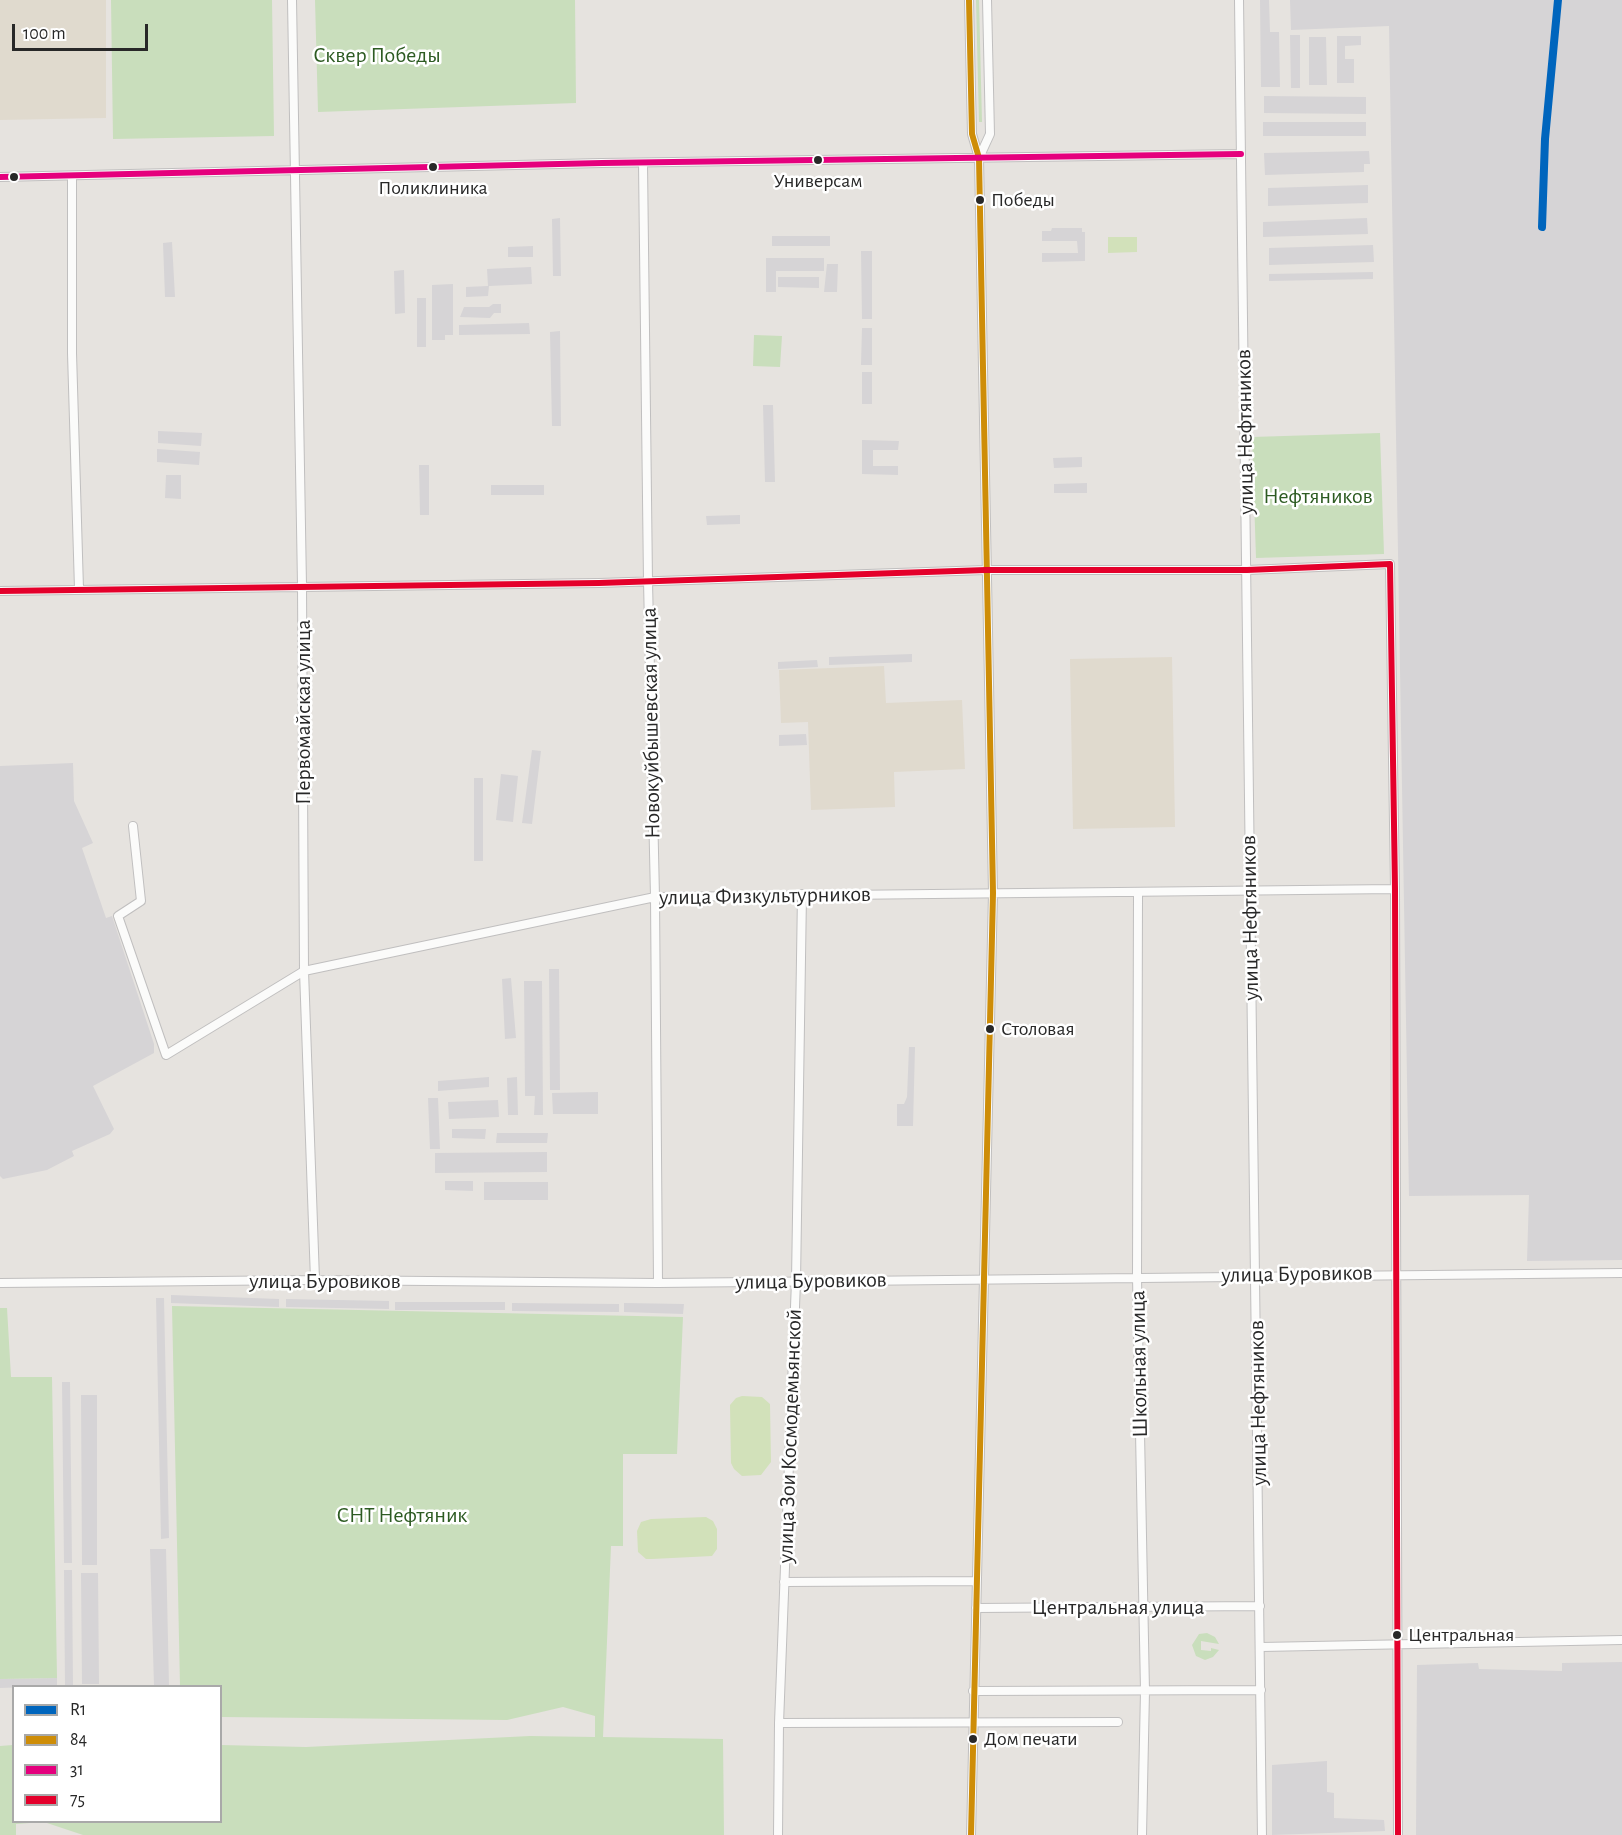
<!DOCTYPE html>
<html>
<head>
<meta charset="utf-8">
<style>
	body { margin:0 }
	#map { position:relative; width:1622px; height:1835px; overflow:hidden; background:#e6e3df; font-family:"Alegreya Sans",sans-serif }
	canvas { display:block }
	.legend { position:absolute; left:12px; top:1685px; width:210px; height:138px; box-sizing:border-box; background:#fff; border:2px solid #a9a9a9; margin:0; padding:8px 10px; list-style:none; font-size:18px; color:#282828 }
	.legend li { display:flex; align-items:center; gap:12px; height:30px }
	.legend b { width:30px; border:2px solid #a9a9a9 }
	.scale { position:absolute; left:12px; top:24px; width:136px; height:27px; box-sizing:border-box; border:3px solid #282828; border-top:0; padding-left:8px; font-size:18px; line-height:21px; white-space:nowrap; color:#282828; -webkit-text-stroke:4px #fff; paint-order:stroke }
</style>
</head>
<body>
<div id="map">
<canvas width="1622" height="1835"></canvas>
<ul class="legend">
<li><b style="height:8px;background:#0065bd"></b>R1</li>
<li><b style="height:8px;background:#ce8d08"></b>84</li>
<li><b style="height:8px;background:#e5007d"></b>31</li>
<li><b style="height:8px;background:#e4002b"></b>75</li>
</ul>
<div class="scale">100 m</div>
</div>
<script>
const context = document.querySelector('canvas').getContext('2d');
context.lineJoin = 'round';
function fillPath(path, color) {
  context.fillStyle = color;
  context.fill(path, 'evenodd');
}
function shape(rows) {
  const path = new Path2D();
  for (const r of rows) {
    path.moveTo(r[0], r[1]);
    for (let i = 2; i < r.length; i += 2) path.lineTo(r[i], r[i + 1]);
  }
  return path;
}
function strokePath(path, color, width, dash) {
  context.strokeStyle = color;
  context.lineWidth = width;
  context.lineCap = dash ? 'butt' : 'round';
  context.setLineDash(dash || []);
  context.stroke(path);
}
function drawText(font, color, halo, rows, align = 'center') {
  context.font = font + ' "Alegreya Sans",sans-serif';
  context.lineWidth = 5;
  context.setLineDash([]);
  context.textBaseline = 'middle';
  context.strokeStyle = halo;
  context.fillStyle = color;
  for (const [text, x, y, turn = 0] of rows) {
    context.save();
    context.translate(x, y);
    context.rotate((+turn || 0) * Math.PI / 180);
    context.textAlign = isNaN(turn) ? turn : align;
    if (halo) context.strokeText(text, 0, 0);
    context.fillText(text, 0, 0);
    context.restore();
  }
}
const industrial = shape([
	[1260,0,1269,0,1270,32,1279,32,1280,87,1261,87],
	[1290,0,1622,0,1622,1260,1527,1261,1529,1195,1409,1196,1389,26,1291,30],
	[1290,35,1300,35,1300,88,1291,88],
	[1337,36,1361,36,1361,45,1345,46,1345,59,1354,59,1354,83,1337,83],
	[1309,37,1326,37,1327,85,1309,85],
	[1264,96,1366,97,1366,114,1264,113],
	[1263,122,1366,122,1366,136,1263,136],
	[1369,151,1370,164,1364,164,1364,172,1265,175,1264,153],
	[1368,185,1368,203,1268,206,1268,188],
	[560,218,561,276,553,276,552,219],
	[1367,218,1368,234,1263,237,1263,222],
	[1052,228,1082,228,1082,232,1085,232,1085,261,1042,262,1042,253,1078,253,1077,241,1042,241,1042,231,1051,231],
	[772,236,830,236,830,246,772,246],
	[172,242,175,297,165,297,163,243],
	[1373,245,1374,262,1269,265,1269,248],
	[533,246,533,257,508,257,508,247],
	[861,251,872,251,872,319,862,319],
	[766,258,824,258,824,271,776,271,776,292,766,292],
	[827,264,838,264,837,292,824,292],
	[531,267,532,284,489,286,488,296,466,297,466,287,488,286,487,269],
	[404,270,405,313,395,314,394,271],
	[1373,272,1373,279,1269,281,1269,274],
	[778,277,819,277,819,288,778,287],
	[453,284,453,335,445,335,445,340,432,340,432,285],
	[417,298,426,298,426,347,417,347],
	[493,304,501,304,501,313,494,313,490,318,460,317,464,307,489,307],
	[529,323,530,334,459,335,459,325],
	[862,328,872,328,872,365,861,365],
	[560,331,561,426,552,426,550,332],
	[862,372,872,372,872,404,862,404],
	[763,405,773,405,775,482,765,482],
	[158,431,202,433,201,446,158,443],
	[862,440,899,441,898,450,873,450,873,466,898,466,898,475,862,474],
	[157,449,200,452,199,465,157,462],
	[1082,457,1082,467,1054,468,1053,458],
	[419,465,429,465,429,515,420,515],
	[166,475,181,475,181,499,165,498],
	[1087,483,1087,493,1054,493,1054,484],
	[491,485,544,485,544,495,491,495],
	[740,515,740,524,707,525,706,516],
	[912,654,912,662,829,665,829,657],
	[817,660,818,667,778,669,778,662],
	[806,734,807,745,779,746,779,735],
	[532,750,541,751,532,824,522,823],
	[73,763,74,801,93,843,82,848,106,918,112,916,154,1044,154,1053,93,1086,114,1129,110,1134,72,1151,74,1156,47,1170,3,1179,0,1176,0,766],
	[501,774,518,776,513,822,496,820],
	[474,778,483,778,483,861,474,861],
	[549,969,559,969,560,1090,550,1090],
	[511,978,516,1038,505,1039,502,979],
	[524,981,542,981,543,1115,534,1115,535,1096,525,1096],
	[909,1047,915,1047,913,1126,897,1126,897,1104,904,1104,907,1097],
	[489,1077,489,1087,438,1091,438,1081],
	[517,1077,518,1115,508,1115,507,1078],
	[598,1092,598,1114,553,1114,552,1093],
	[428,1098,438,1098,440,1149,430,1149],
	[498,1100,499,1117,449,1119,448,1102],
	[452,1129,486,1129,485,1139,452,1138],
	[497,1133,548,1133,547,1143,496,1143],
	[547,1152,547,1172,435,1173,435,1153],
	[445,1181,473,1181,473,1191,445,1190],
	[484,1182,548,1182,548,1200,484,1200],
	[171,1295,279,1299,279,1307,171,1303],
	[156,1298,164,1298,169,1538,161,1539],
	[286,1299,389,1301,389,1309,286,1307],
	[395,1302,505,1302,505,1310,395,1310],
	[512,1303,619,1304,619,1312,512,1311],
	[624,1303,684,1304,683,1314,624,1312],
	[62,1382,70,1382,72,1563,64,1563],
	[81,1395,97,1395,97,1565,82,1565],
	[150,1549,166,1549,169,1686,154,1686],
	[64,1570,72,1570,73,1686,65,1686],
	[81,1573,98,1573,99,1684,82,1684],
	[1622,1662,1622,1835,1416,1835,1417,1665,1478,1663,1479,1669,1562,1671,1562,1663],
	[57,1678,57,1686,0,1688,0,1679],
	[1327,1761,1327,1792,1334,1793,1334,1818,1384,1820,1385,1831,1272,1835,1272,1765]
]);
const education = shape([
	[0,0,106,0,106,118,0,120],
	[1172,657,1175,827,1073,829,1070,659],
	[884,666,886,703,962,700,965,769,894,772,895,807,811,810,808,722,781,723,779,670]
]);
const green = shape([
	[111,0,272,0,274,136,113,139],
	[315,0,575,0,576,103,318,112],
	[976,0,979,0,982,122,979,122],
	[754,335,782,336,780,367,753,366],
	[1380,433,1384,554,1256,558,1252,437],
	[172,1306,683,1317,677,1454,623,1454,623,1546,611,1546,603,1737,723,1739,724,1835,83,1835,44,1822,16,1824,16,1835,0,1835,0,1746,13,1745,14,1822,220,1822,221,1745,306,1747,530,1736,595,1737,595,1716,563,1707,507,1720,221,1717,220,1686,180,1686],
	[0,1308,7,1308,11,1377,52,1377,57,1678,0,1679],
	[1207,1633,1215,1637,1219,1644,1201,1641,1201,1650,1211,1651,1211,1648,1219,1650,1213,1657,1205,1660,1196,1656,1192,1645,1199,1634]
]);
const pitch = shape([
	[1108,237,1137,237,1137,252,1108,253],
	[742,1396,762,1397,770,1404,771,1462,761,1475,742,1476,734,1469,731,1463,730,1405,736,1398],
	[706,1517,713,1521,717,1529,717,1549,712,1556,652,1559,646,1559,638,1552,637,1531,641,1522,651,1519]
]);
const street = shape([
	[292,0,302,585,304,971,315,1280],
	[969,0,972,134,979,158,993,893,971,1835],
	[1239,0,1262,1835],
	[979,158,990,134,987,0],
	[643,163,648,581,655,897,658,1283],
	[72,176,72,353,79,589],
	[0,177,602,163,1241,154],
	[0,591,599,583,986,570,1247,570,1390,564,1395,889,1398,1835],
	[133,826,141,901,118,916,166,1055,304,971,655,897,1395,889],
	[1138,893,1137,1277,1145,1691,1142,1835],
	[0,1283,315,1280,658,1283,1622,1273],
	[784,1582,976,1581],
	[976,1608,1260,1606],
	[1261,1647,1622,1640],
	[973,1691,1261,1690],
	[779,1723,1118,1722],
	[778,1835,779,1723,796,1281,802,894]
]);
const bus1 = shape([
	[969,0,972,134,979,158,993,893,971,1835]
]);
const bus2 = shape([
	[0,177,602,163,1241,154]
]);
const bus3 = shape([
	[0,591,599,583,986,570,1247,570,1390,564,1395,889,1398,1835]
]);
const rail1 = shape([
	[1542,227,1545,139,1558,0]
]);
const markers = [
	[818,160,5,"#282828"],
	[433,167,5,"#282828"],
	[14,177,5,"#282828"],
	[980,200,5,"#282828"],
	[990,1029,5,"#282828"],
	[1397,1635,5,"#282828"],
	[973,1739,5,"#282828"]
];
const busNames = [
	["Универсам",818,181,"center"],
	["Поликлиника",433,188,"center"],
	["Победы",991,200],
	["Столовая",1001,1029],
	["Центральная",1408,1635],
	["Дом печати",984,1739]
];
const parkNames = [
	["Сквер Победы",377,55],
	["Нефтяников",1318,496],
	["СНТ Нефтяник",402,1515]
];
const streetNames = [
	["улица Нефтяников",1245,432,-91],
	["Первомайская улица",303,712,-90],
	["Новокуйбышевская улица",651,723,-91],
	["улица Физкультурников",765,896,-1],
	["улица Нефтяников",1250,918,-91],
	["улица Буровиков",1297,1274,-1],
	["улица Буровиков",325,1281],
	["улица Буровиков",811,1281,-1],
	["Школьная улица",1139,1364,-91],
	["улица Нефтяников",1258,1403,-91],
	["улица Зои Космодемьянской",790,1436,-88],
	["Центральная улица",1118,1607]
];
fillPath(industrial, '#d6d4d6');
fillPath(education, '#e0dace');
fillPath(green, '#c9debc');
fillPath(pitch, '#d2e1ba');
strokePath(street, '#c0bfbf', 10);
strokePath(street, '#fbfbfa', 8);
strokePath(bus1, '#ce8d08', 6);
strokePath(bus2, '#e5007d', 6);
strokePath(bus3, '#e4002b', 6);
strokePath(rail1, '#0065bd', 8);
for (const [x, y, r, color] of markers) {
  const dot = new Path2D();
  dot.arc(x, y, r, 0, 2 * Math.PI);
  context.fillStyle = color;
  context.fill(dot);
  strokePath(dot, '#fff', 2);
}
drawText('20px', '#282828', '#fff', busNames, 'left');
drawText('22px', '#2d5b22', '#fff', parkNames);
drawText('22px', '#282828', '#fff', streetNames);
</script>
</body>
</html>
